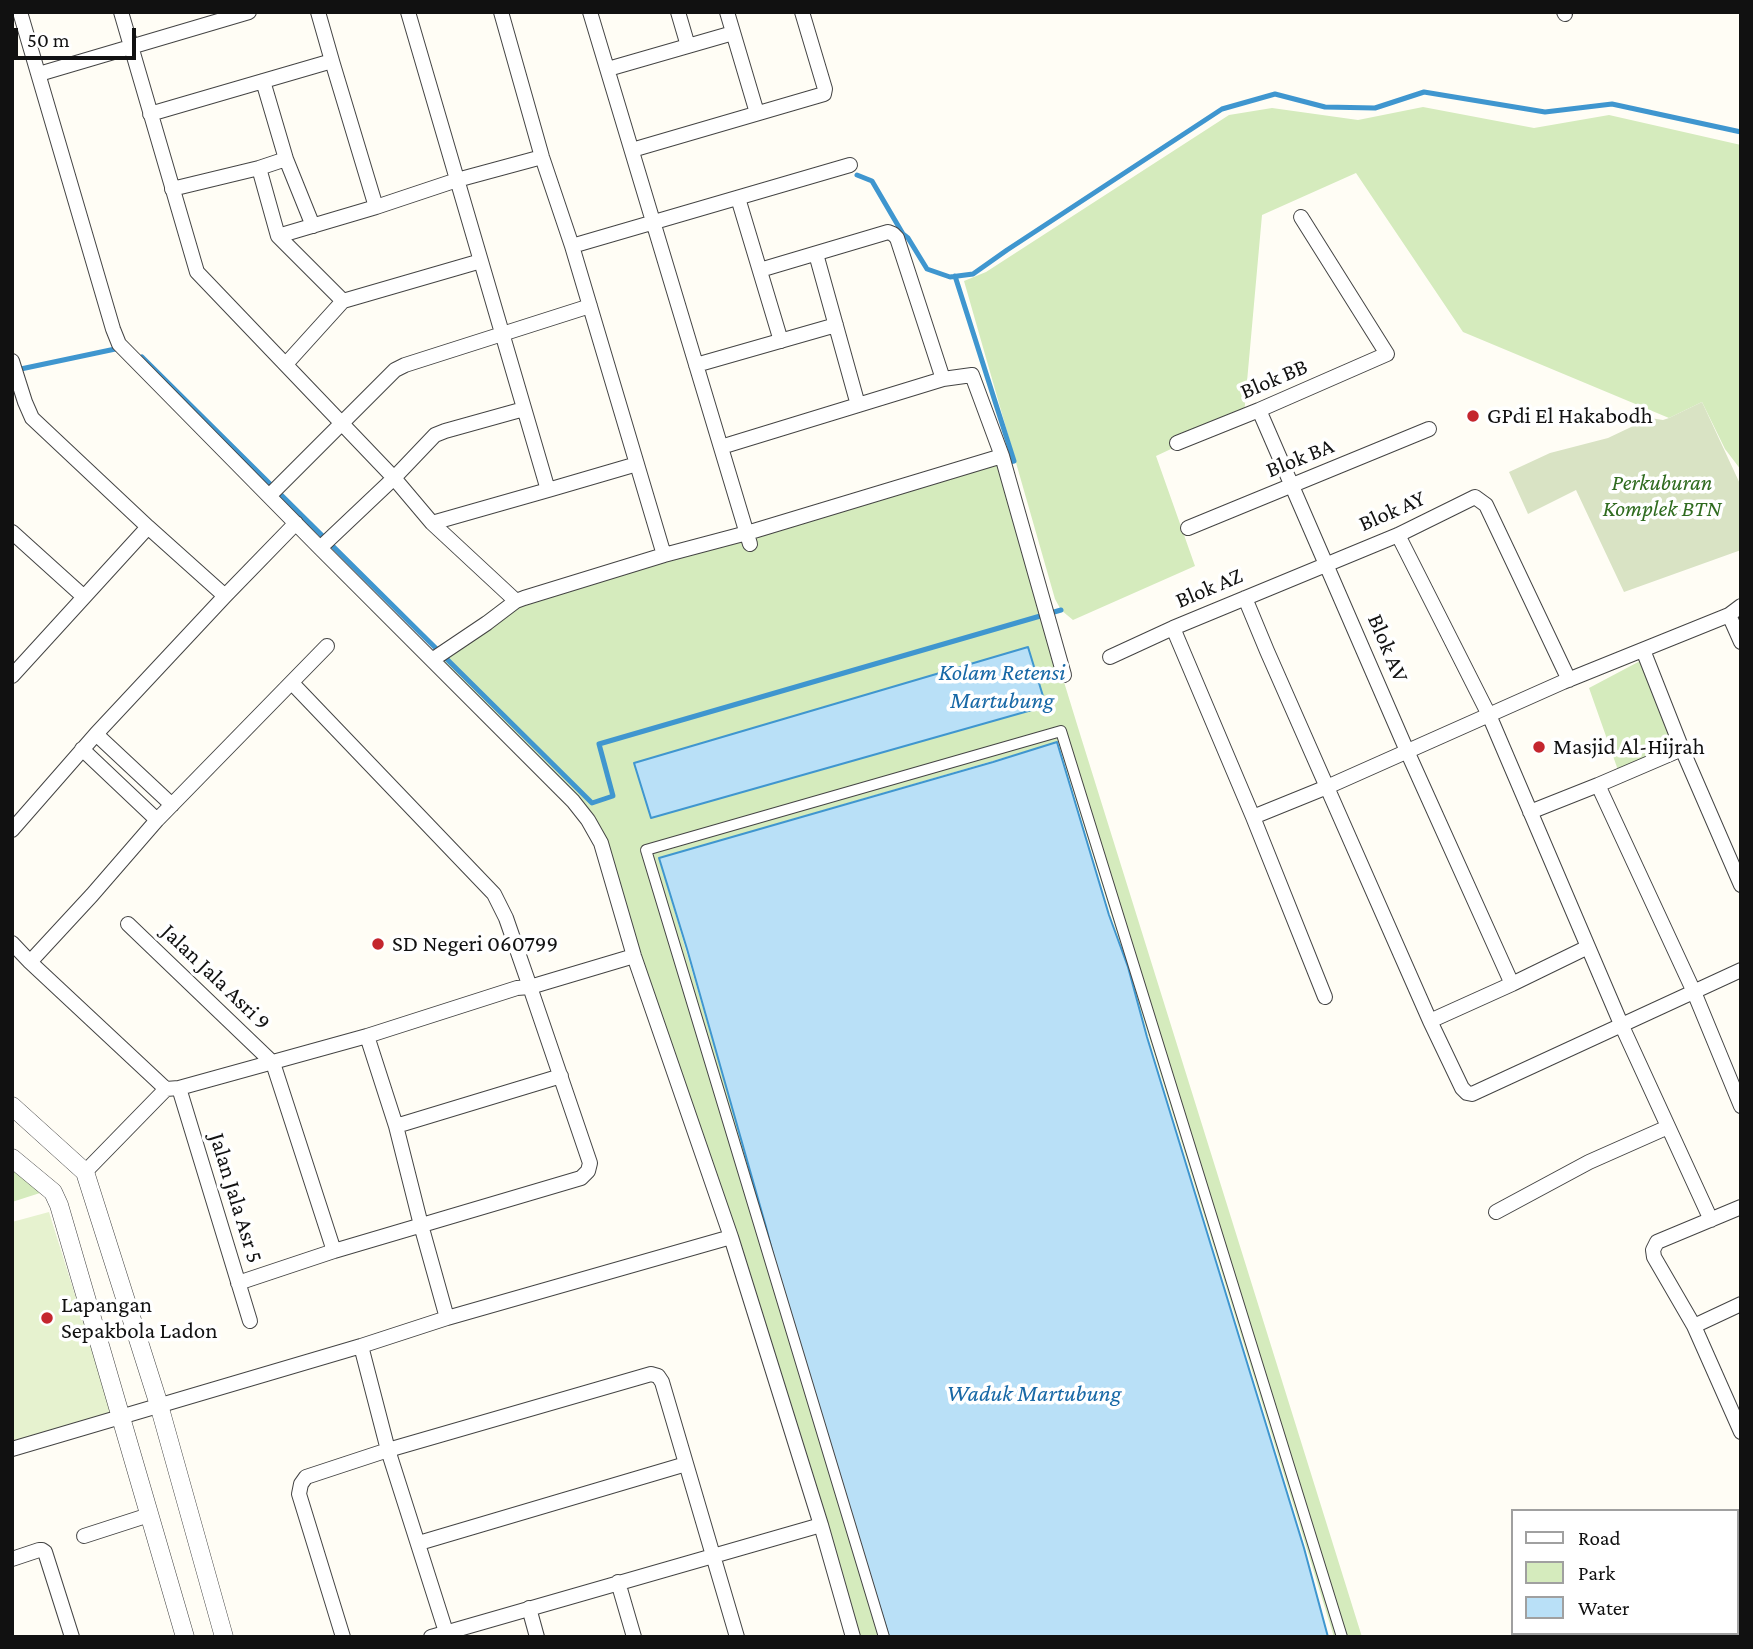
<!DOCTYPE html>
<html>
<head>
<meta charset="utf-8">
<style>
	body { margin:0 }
	#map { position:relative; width:1753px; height:1649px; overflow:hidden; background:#fffdf5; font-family:"Crimson Pro",serif }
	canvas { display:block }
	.frame { position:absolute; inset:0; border:14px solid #111; pointer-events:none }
	.legend { position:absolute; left:1511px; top:1509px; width:228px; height:126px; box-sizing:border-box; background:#fff; border:2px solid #a0a0a0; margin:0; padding:9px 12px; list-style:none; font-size:21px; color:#111 }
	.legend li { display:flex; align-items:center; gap:14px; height:35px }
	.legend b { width:35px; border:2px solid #a0a0a0 }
	.scale { position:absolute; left:14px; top:28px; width:122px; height:32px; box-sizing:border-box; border:4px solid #111; border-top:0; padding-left:9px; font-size:21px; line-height:24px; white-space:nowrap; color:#111; -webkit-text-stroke:5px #fff; paint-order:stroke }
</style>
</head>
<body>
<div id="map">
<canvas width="1753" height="1649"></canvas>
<div class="frame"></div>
<ul class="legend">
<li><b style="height:9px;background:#fff"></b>Road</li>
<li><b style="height:19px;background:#d5ebbd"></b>Park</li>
<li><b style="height:19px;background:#b9e0f7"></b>Water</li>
</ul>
<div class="scale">50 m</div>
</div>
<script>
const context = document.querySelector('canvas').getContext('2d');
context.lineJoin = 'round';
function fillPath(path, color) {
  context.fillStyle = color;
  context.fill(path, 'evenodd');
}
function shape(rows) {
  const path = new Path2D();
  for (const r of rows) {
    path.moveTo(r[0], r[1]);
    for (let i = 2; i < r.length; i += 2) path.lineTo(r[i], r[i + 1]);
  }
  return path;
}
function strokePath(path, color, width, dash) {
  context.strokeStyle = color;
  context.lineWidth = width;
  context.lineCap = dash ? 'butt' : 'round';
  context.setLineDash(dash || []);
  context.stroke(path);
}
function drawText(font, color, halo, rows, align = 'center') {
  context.font = font + ' "Crimson Pro",serif';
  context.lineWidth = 7;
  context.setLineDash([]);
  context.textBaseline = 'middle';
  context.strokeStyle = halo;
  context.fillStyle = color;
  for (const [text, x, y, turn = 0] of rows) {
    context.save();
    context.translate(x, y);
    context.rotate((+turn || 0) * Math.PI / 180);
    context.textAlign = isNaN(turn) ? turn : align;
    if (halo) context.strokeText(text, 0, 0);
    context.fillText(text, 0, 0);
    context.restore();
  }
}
const green = shape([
	[1423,107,1534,128,1609,115,1741,145,1741,470,1725,449,1702,402,1669,418,1463,332,1356,173,1262,215,1244,415,1156,456,1195,566,1073,620,1061,610,1055,599,964,281,986,272,1229,115,1272,108,1358,120],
	[996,461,1080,734,1362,1637,1334,1637,1058,742,659,858,887,1637,854,1637,608,865,595,816,433,653,509,597],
	[1640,661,1679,748,1619,773,1589,688],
	[12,1166,40,1193,12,1202]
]);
const cemetery = shape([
	[1702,402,1741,486,1741,550,1624,592,1576,490,1528,514,1509,472,1550,453,1608,438,1650,418,1663,420,1669,418]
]);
const pitch = shape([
	[49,1212,112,1413,12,1442,12,1222]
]);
const water = shape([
	[1028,647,1046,706,651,818,634,763,1028,647],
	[1057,742,1109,915,1128,967,1147,1037,1304,1548,1328,1637,889,1637,787,1309,766,1227,687,949,659,858,993,762,1057,742]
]);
const stream = shape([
	[857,175,872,181,903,234,908,238,927,269,950,277,973,274,1007,250,1222,109,1275,94,1325,107,1375,108,1424,92,1545,112,1612,104,1741,132],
	[955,276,1014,461,1005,463],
	[142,357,592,803,613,796,599,744,1061,610],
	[16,370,120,348]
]);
const pedestrian = shape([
	[884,1637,646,850,1061,731,1342,1637]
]);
const minor = shape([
	[20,12,113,329,119,344,320,548,573,801,588,820,601,843,634,956,731,1237,821,1525,853,1637],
	[121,12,197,272,394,478,432,523,516,601],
	[408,12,548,490,432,523],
	[501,12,542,157,572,246,664,555],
	[590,12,750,544],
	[678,12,688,46],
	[727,12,757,113],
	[1564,12,1565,14],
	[332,61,376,207],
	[608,69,733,33],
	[39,74,249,12],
	[263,81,286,159],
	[150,114,332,61,318,12],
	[632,150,824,94,825,89,802,12],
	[259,168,278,236],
	[172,189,259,168,286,159,313,226],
	[738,198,781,341],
	[572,246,850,165],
	[816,254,858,405],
	[760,270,888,232,893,234,897,238,943,379],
	[343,301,278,236,376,207,457,180,542,157],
	[12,361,25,402,32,418,148,527,225,596],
	[286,364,343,301,481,261],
	[696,365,836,325],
	[1259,410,1407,751,1512,984],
	[1177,443,1259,410,1387,354,1301,217],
	[721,447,943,379,972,375,1002,456,1064,675],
	[548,490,637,464],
	[269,496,395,370,405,365,590,306],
	[1188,528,1429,429],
	[12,532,84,597],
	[1398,535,1489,715,1621,1024,1711,1220],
	[320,548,394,478,435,435,445,431,524,409],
	[1245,598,1267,651,1430,1021,1462,1088,1467,1093,1472,1094,1741,970],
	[1729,615,1741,642],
	[1173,628,1253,817,1325,997],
	[1643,650,1682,749,1741,885],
	[1110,657,1173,628,1398,535,1475,497,1486,505,1569,680],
	[432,660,487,623,516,601,524,598,664,555,747,533,1002,456],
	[12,676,148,527],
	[96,734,172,805],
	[82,749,157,820],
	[1598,785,1694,992,1741,1106],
	[1530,812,1598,785,1682,749],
	[1253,817,1327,787,1563,682,1729,615,1741,606],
	[12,830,96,734,225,596,296,523],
	[128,924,273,1063,334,1251],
	[12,943,30,962],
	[1430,1021,1512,984,1588,947],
	[367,1036,396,1126,421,1225,447,1318],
	[179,1088,250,1321],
	[166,1089,30,962,92,895,157,820,327,646],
	[396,1126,561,1076],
	[85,1172,166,1089,179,1088,367,1036,517,988,530,987,634,956],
	[1496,1212,1589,1162,1668,1127],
	[238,1283,334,1251,581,1178,588,1171,590,1163,530,987,506,918,494,894,292,683],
	[1741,1304,1694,1326,1741,1432],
	[1694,1326,1654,1257,1653,1250,1657,1242,1741,1207],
	[361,1346,388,1450,446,1632],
	[12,1449,361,1346,447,1318,731,1237],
	[84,1536,149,1515],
	[419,1543,686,1464],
	[12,1559,39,1550,42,1550,45,1552,72,1637],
	[618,1582,634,1637],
	[529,1608,537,1637],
	[343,1637,299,1494,301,1484,306,1477,388,1450,651,1374,658,1376,662,1382,737,1637],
	[431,1637,821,1525]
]);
const tertiary = shape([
	[12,1106,85,1172,159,1405,224,1637],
	[12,1158,53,1192,59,1205,185,1637]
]);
const markers = [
	[1473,416,7,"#c4262e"],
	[1539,747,7,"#c4262e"],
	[378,944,7,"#c4262e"],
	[47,1318,7,"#c4262e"]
];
const streetNames = [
	["Blok BB",1274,379,-23],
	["Blok BA",1300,458,-22],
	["Blok AY",1392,511,-24],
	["Blok AZ",1209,588,-23],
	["Blok AV",1388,648,67],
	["Jalan Jala Asri 9",216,977,44],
	["Jalan Jala Asr 5",236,1198,73]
];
const poiNames = [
	["GPdi El Hakabodh",1487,416],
	["Masjid Al-Hijrah",1553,747],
	["SD Negeri 060799",392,944],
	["Lapangan",61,1305],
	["Sepakbola Ladon",61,1331]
];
const parkNames = [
	["Perkuburan",1662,483],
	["Komplek BTN",1662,509]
];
const waterNames = [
	["Kolam Retensi",1002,673],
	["Martubung",1002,701],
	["Waduk Martubung",1034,1394]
];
fillPath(green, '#d5ebbd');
fillPath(cemetery, '#d9e3c4');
fillPath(pitch, '#e6f2cf');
fillPath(water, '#b9e0f7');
strokePath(water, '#3f96cf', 2);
strokePath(stream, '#3f96cf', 5);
strokePath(pedestrian, '#444', 12);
strokePath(minor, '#444', 16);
strokePath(tertiary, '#444', 19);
strokePath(pedestrian, '#fff', 10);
strokePath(minor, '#fff', 14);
strokePath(tertiary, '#fff', 18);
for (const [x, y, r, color] of markers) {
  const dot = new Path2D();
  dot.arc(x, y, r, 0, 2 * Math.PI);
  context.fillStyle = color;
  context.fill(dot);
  strokePath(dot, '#fff', 2.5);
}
drawText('23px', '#111', '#fff', streetNames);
drawText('23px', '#111', '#fff', poiNames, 'left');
drawText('italic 23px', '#2f6b1f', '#fff', parkNames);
drawText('italic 24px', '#1768a6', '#fff', waterNames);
</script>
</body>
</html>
